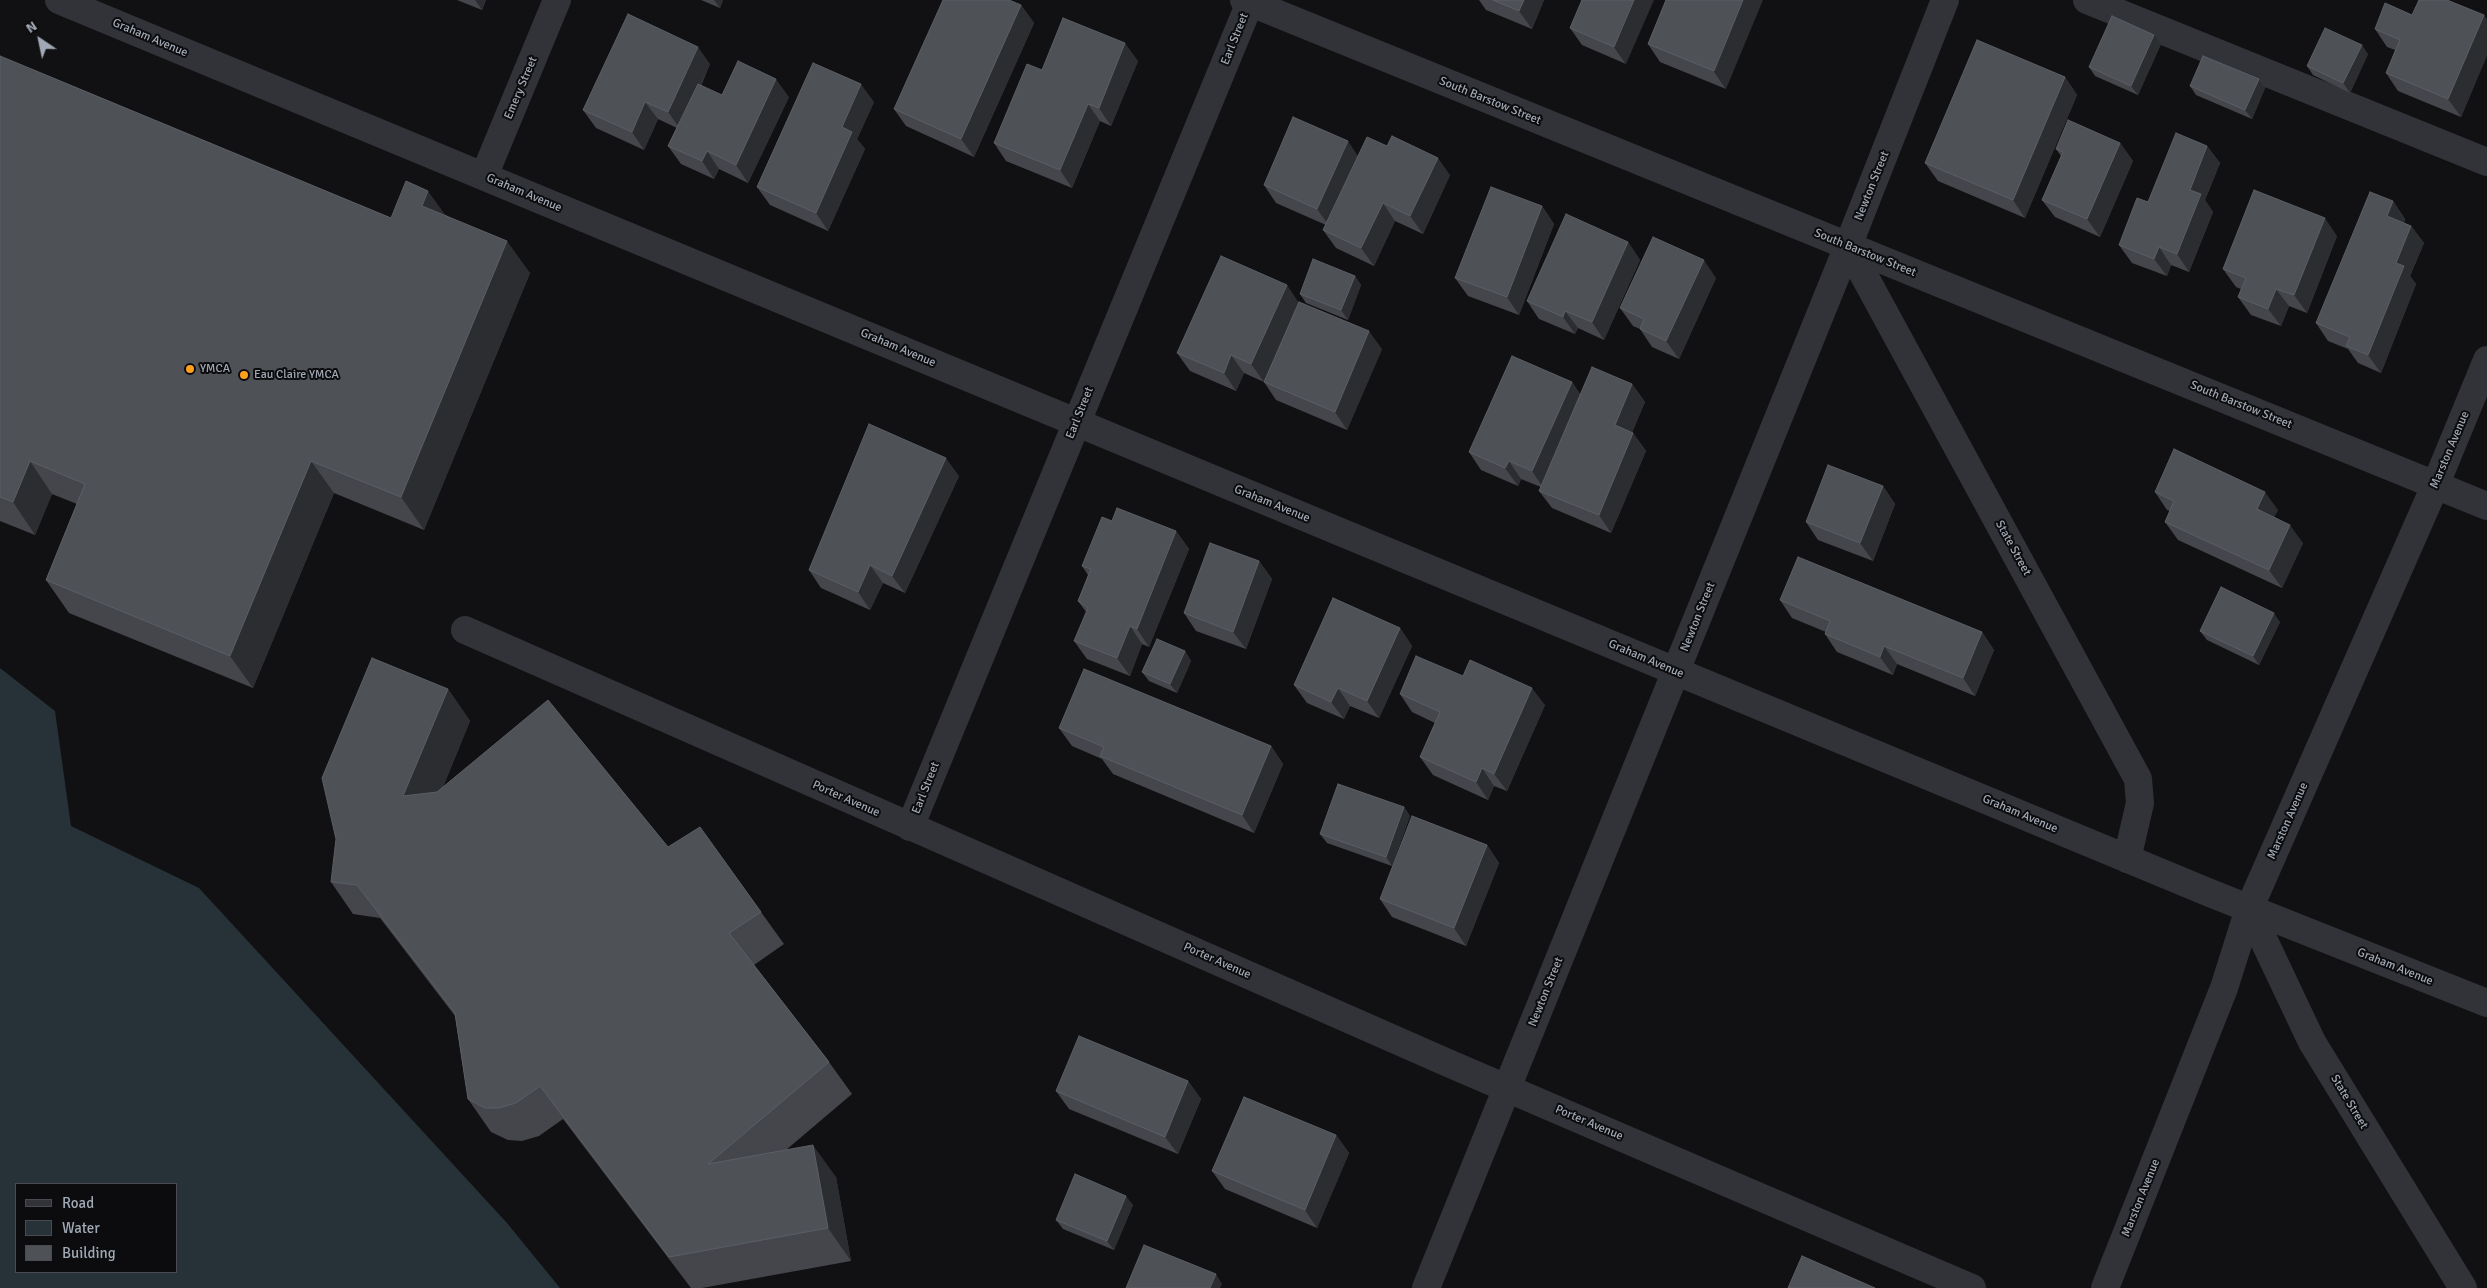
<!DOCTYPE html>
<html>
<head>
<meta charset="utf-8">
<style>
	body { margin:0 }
	#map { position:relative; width:2487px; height:1288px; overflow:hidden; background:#111113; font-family:Signika,sans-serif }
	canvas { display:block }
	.legend { position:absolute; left:15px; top:1183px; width:162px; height:90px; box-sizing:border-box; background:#0c0c0e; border:1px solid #484b51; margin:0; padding:6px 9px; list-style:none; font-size:15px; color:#a1a9b5 }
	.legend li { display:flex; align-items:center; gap:10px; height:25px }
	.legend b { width:25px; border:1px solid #484b51 }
	.north { position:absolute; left:15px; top:15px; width:50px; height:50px; -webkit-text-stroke:4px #0c0c0e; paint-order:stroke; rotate:326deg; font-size:14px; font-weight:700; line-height:20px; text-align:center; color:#a1a9b5 }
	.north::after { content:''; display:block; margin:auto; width:18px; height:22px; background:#a1a9b5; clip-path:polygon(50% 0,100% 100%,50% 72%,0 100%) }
</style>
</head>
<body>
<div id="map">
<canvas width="2487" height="1288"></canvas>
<ul class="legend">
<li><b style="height:6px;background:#323338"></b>Road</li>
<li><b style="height:14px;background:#273238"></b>Water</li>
<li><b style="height:14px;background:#4e5156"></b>Building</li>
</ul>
<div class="north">N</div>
</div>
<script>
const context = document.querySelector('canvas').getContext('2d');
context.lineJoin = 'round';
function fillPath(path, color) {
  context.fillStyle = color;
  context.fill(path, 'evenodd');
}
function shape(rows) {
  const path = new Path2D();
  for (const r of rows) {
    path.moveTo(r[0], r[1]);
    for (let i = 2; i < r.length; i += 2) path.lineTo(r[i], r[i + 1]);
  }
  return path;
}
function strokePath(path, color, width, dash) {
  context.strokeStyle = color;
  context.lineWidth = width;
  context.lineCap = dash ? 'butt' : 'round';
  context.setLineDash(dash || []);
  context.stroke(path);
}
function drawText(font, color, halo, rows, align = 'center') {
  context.font = font + ' Signika,sans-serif';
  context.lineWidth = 4;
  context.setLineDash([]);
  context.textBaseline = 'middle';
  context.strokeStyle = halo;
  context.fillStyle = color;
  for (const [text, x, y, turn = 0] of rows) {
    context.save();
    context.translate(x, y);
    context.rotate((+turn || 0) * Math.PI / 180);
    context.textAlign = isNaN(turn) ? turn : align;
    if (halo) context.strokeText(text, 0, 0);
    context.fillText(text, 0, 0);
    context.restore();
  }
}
const water = shape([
	[0,668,55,711,71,826,199,888,507,1223,560,1288,0,1288],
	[16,1184,176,1184,176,1272,16,1272]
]);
const minor = shape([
	[59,0,2210,893,2487,1003],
	[1244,0,2487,506],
	[2087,0,2487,162],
	[484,176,557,0],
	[1848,246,2138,779,2140,803,2127,859],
	[465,630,1448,1063,1972,1288],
	[910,827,1251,0],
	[2249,909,2312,1042,2463,1288],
	[1426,1288,1848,246,1945,0],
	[2105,1288,2224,988,2249,909,2435,486,2487,360]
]);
const wall = shape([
	[457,0,486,0,482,10],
	[701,0,723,0,720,8],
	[1479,0,1544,0,1532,29,1486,10],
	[1582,0,1626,64,1582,45,1570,28],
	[1666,0,1726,89,1660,62,1648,44],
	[1021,5,1034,23,974,157,906,126,894,109],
	[2484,15,2487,20,2487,55,2461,117,2398,91,2386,73,2395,50,2387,47,2375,29],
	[2161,44,2138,95,2095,76,2089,67],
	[2368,54,2350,93,2313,75,2307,66],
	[0,56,391,218,446,215,530,273,424,530,334,493,253,688,69,613,46,580,77,504,52,494,35,535,0,521],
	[1138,61,1111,126,1100,121,1072,188,1006,161,994,143,1042,70],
	[710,64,701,86,722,95,789,97,748,183,719,169,714,179,681,164,668,146,677,128,658,119,644,150,596,128,583,110],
	[2065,77,2077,95,2025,218,1938,181,1925,163],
	[2259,79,2265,88,2252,119,2196,95,2190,86],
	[874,102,857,139,865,149,828,231,770,205,757,187],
	[2120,143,2133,161,2100,237,2055,217,2042,200,2061,156,2056,149],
	[2207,146,2220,163,2205,200,2213,212,2189,272,2171,265,2167,276,2132,263,2119,245,2148,202],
	[1358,156,1450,175,1423,234,1395,221,1374,266,1336,248,1323,230,1326,225,1276,203,1264,185],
	[2393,201,2405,219,2404,223,2411,226,2424,243,2410,276,2416,284,2381,373,2358,363,2348,349,2328,341,2316,323],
	[1542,206,1554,224,1519,315,1468,296,1455,278],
	[2337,236,2307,313,2289,306,2281,326,2251,315,2238,297,2241,289,2236,287,2223,269],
	[1628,242,1640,260,1604,340,1578,328,1575,334,1539,319,1527,301],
	[1355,276,1361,285,1348,320,1306,303,1300,294],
	[1716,278,1679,359,1652,347,1640,329,1633,326,1620,308],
	[1299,302,1382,349,1347,430,1276,400,1264,382,1244,373,1236,391,1190,371,1177,353],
	[1572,382,1580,394,1632,384,1645,402,1632,432,1633,433,1646,451,1611,533,1552,508,1539,491,1541,487,1521,479,1518,486,1481,470,1469,452],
	[959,476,905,593,883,583,870,610,821,588,809,570],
	[1883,486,1895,504,1873,561,1818,540,1806,522],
	[2155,492,2278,510,2274,517,2303,543,2282,588,2178,540,2165,522,2170,511,2167,510],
	[1112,521,1176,531,1189,549,1149,647,1142,644,1130,676,1087,659,1074,641,1086,612,1078,601,1088,575,1082,566],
	[1259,561,1272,579,1246,649,1196,631,1184,613],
	[1780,600,1982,632,1994,650,1975,696,1897,664,1893,675,1837,652,1825,634,1826,632,1792,618],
	[2280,622,2259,665,2207,640,2200,631],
	[1400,628,1412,646,1379,718,1350,706,1344,719,1307,703,1294,685],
	[1185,651,1191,661,1177,693,1149,681,1142,672],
	[1463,676,1545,705,1507,791,1494,786,1488,800,1433,775,1420,757,1435,723,1412,712,1400,694],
	[448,689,470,721,443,787,668,847,761,912,784,944,754,965,829,1062,852,1094,786,1150,836,1177,851,1261,702,1288,691,1288,563,1119,539,1136,522,1141,508,1140,491,1132,468,1099,455,1016,380,918,353,914,331,882],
	[1059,728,1271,746,1283,764,1254,833,1113,774,1102,759,1072,746],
	[1404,807,1410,816,1392,866,1327,843,1320,834],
	[1487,845,1499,863,1466,946,1392,917,1380,899],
	[1188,1081,1201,1099,1178,1154,1069,1109,1056,1091],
	[1336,1135,1349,1153,1317,1228,1225,1189,1212,1171],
	[1133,1205,1114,1250,1063,1229,1056,1220]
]);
const shadedWall = shape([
	[475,0,486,0,482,10],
	[714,0,723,0,720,8],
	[1524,0,1544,0,1532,29,1519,11],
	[1634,0,1654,0,1626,64,1614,47],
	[1743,0,1763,0,1726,89,1714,71],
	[1021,5,1034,23,974,157,961,139],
	[2484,15,2487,20,2487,55,2461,117,2448,99],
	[2154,35,2161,44,2138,95,2131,86],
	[1125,43,1138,61,1111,126,1099,108],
	[2362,45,2368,54,2350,93,2343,83],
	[698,47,710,64,681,130,668,112],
	[2065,77,2077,95,2025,218,2013,200],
	[776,79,789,97,748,183,736,165],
	[2259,79,2265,88,2252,119,2245,110],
	[861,84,874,102,857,139,865,149,828,231,816,213,842,127],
	[645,102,658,119,644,150,632,132],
	[1088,104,1100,121,1072,188,1060,170],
	[1348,141,1360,159,1330,227,1317,209],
	[2120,143,2133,161,2100,237,2087,219],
	[2207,146,2220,163,2205,200,2213,212,2189,272,2177,254,2190,190],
	[707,151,719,169,714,179,702,161],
	[1438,158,1450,175,1423,234,1410,216],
	[428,191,451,223,422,206],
	[2393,201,2405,219,2399,234,2387,216],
	[1383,203,1395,221,1374,266,1361,248],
	[1542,206,1554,224,1519,315,1507,297],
	[2325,218,2337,236,2307,313,2294,295],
	[2411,226,2424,243,2410,276,2416,284,2381,373,2368,355,2396,263],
	[507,241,530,273,424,530,401,497],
	[1628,242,1640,260,1604,340,1592,322],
	[2159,247,2171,265,2167,276,2154,259],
	[1704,260,1716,278,1679,359,1666,341],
	[1355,276,1361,285,1348,320,1341,310],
	[1287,285,1299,303,1264,382,1251,364],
	[2276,289,2289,306,2281,326,2268,309],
	[1565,311,1578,328,1575,334,1563,317],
	[1369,331,1382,349,1347,430,1335,412],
	[1231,355,1244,373,1236,391,1224,373],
	[1572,382,1584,400,1544,489,1532,471],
	[1632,384,1645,402,1628,443,1615,425],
	[1633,433,1646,451,1611,533,1599,515],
	[946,458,959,476,905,593,892,576],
	[30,461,52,494,35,535,13,502],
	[311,461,334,493,253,688,230,656],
	[1509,461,1521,479,1518,486,1505,468],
	[1883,486,1895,504,1873,561,1860,543],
	[2265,492,2278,510,2269,527,2257,509],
	[2290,525,2303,543,2282,588,2269,570],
	[1176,531,1189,549,1149,647,1137,629],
	[1259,561,1272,579,1246,649,1233,632],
	[870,565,883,583,870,610,858,592],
	[2274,613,2280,622,2259,665,2253,656],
	[1130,626,1142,644,1130,676,1117,658],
	[1400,628,1412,646,1379,718,1367,701],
	[1982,632,1994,650,1975,696,1963,678],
	[1884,646,1897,664,1893,675,1880,657],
	[1185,651,1191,661,1177,693,1170,684],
	[1338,688,1350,706,1344,719,1331,702],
	[1532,688,1545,705,1507,791,1494,774],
	[448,689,470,721,426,829,403,796],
	[1271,746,1283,764,1254,833,1242,815],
	[1482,768,1494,786,1488,800,1476,782],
	[1404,807,1410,816,1392,866,1386,857],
	[1487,845,1499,863,1466,946,1454,928],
	[1188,1081,1201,1099,1178,1154,1165,1137],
	[1336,1135,1349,1153,1317,1228,1305,1210],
	[813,1145,836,1177,851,1261,828,1228],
	[1126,1196,1133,1205,1114,1250,1107,1241],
	[1216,1274,1222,1284,1220,1288,1210,1288]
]);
const building = shape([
	[943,0,1009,0,1021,5,961,139,894,109,943,0],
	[1493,0,1524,0,1519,11,1493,0],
	[1582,0,1634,0,1614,47,1570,28,1582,0],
	[1666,0,1743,0,1714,71,1648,44,1666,0],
	[2419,0,2447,0,2484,15,2448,99,2386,73,2400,40,2375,29,2385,3,2412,15,2419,0],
	[628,14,698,47,668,112,645,102,632,132,583,110,628,14],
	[2112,16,2154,35,2131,86,2089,67,2112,16],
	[1063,18,1125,43,1099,108,1088,104,1060,170,994,143,1027,64,1042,70,1063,18],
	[2325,28,2362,45,2343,83,2307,66,2325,28],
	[1977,40,2065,77,2013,200,1925,163,1977,40],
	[0,56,391,218,406,181,428,191,422,206,507,241,401,497,311,461,230,656,46,580,85,484,30,461,13,502,0,497,0,56],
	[2203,56,2259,79,2245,110,2190,86,2203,56],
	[738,61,776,79,736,165,707,151,702,161,668,146,698,84,722,95,738,61],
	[813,63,861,84,842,127,852,132,816,213,757,187,813,63],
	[1293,117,1348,141,1317,209,1264,185,1293,117],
	[2068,120,2120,143,2087,219,2042,200,2063,152,2056,149,2068,120],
	[2176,133,2207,146,2190,190,2201,194,2177,254,2159,247,2154,259,2119,245,2137,198,2148,202,2176,133],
	[1392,136,1438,158,1410,216,1383,203,1361,248,1323,230,1367,137,1387,146,1392,136],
	[1491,187,1542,206,1507,297,1455,278,1491,187],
	[2254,190,2325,218,2294,295,2276,289,2268,309,2238,297,2246,278,2223,269,2254,190],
	[2370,192,2393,201,2387,216,2411,226,2396,263,2404,266,2368,355,2346,346,2350,337,2316,323,2370,192],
	[1566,214,1628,242,1592,322,1565,311,1563,317,1527,301,1566,214],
	[1653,237,1704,260,1666,341,1640,329,1644,319,1620,308,1653,237],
	[1221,256,1287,285,1251,364,1231,355,1224,373,1177,353,1221,256],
	[1313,259,1355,276,1341,310,1300,294,1313,259],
	[1299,302,1369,331,1335,412,1264,382,1299,302],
	[1512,356,1572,382,1532,471,1509,461,1505,468,1469,452,1512,356],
	[1592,367,1632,384,1615,425,1633,433,1599,515,1539,491,1592,367],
	[869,424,946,458,892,576,870,565,858,592,809,570,869,424],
	[2174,449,2265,492,2257,509,2290,525,2269,570,2165,522,2174,501,2155,492,2174,449],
	[1828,465,1883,486,1860,543,1806,522,1828,465],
	[1117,508,1176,531,1137,629,1130,626,1117,658,1074,641,1088,608,1078,601,1091,569,1082,566,1102,517,1112,521,1117,508],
	[1210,543,1259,561,1233,632,1184,613,1210,543],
	[1798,557,1982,632,1963,678,1884,646,1880,657,1825,634,1830,621,1780,600,1798,557],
	[2221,587,2274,613,2253,656,2200,631,2221,587],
	[1333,598,1400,628,1367,701,1338,688,1331,702,1294,685,1333,598],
	[1157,639,1185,651,1170,684,1142,672,1157,639],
	[1416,656,1463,676,1470,660,1532,688,1494,774,1482,768,1476,782,1420,757,1440,712,1400,694,1416,656],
	[372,658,448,689,403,796,437,792,548,700,668,847,700,827,761,912,729,933,829,1062,708,1164,813,1145,828,1228,669,1257,540,1086,516,1103,499,1108,485,1108,468,1099,455,1013,357,885,331,882,336,839,322,778,372,658],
	[1084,669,1271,746,1242,815,1100,756,1104,747,1059,728,1084,669],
	[1338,784,1404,807,1386,857,1320,834,1338,784],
	[1412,816,1487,845,1454,928,1380,899,1412,816],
	[1079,1036,1188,1081,1165,1137,1056,1091,1079,1036],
	[1244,1097,1336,1135,1305,1210,1212,1171,1244,1097],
	[1075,1174,1126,1196,1107,1241,1056,1220,1075,1174],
	[1144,1245,1216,1274,1210,1288,1126,1288,1144,1245],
	[1802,1256,1875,1288,1788,1288,1802,1256]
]);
const markers = [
	[190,369,5,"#ffa11d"],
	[244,375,5,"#ffa11d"]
];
const streetNames = [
	["Graham Avenue",150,38,23],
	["Earl Street",1235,39,-68],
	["Emery Street",521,88,-67],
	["South Barstow Street",1490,101,22],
	["Newton Street",1872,186,-68],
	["Graham Avenue",524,193,23],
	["South Barstow Street",1865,253,22],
	["Graham Avenue",898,348,23],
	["South Barstow Street",2241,405,22],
	["Earl Street",1080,413,-68],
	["Marston Avenue",2450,450,-67],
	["Graham Avenue",1272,504,22],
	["State Street",2013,548,61],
	["Newton Street",1698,617,-68],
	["Graham Avenue",1646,659,23],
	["Earl Street",926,788,-68],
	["Porter Avenue",846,799,24],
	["Graham Avenue",2020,814,23],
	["Marston Avenue",2288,821,-66],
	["Porter Avenue",1217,961,24],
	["Graham Avenue",2395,967,22],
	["Newton Street",1546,992,-68],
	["State Street",2349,1102,59],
	["Porter Avenue",1589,1123,23],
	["Marston Avenue",2141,1198,-68]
];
const poiNames = [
	["YMCA",200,369],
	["Eau Claire YMCA",254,375]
];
fillPath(water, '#273238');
strokePath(minor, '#323338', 28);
fillPath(wall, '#44464b');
fillPath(shadedWall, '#2b2d30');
fillPath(building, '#4e5156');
strokePath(building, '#5b5f65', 1);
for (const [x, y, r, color] of markers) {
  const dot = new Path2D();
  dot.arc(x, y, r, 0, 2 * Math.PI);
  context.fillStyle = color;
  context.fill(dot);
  strokePath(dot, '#0c0c0e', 2);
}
drawText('12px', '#a1a9b5', '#0c0c0e', streetNames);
drawText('12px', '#a1a9b5', '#0c0c0e', poiNames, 'left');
</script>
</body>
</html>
